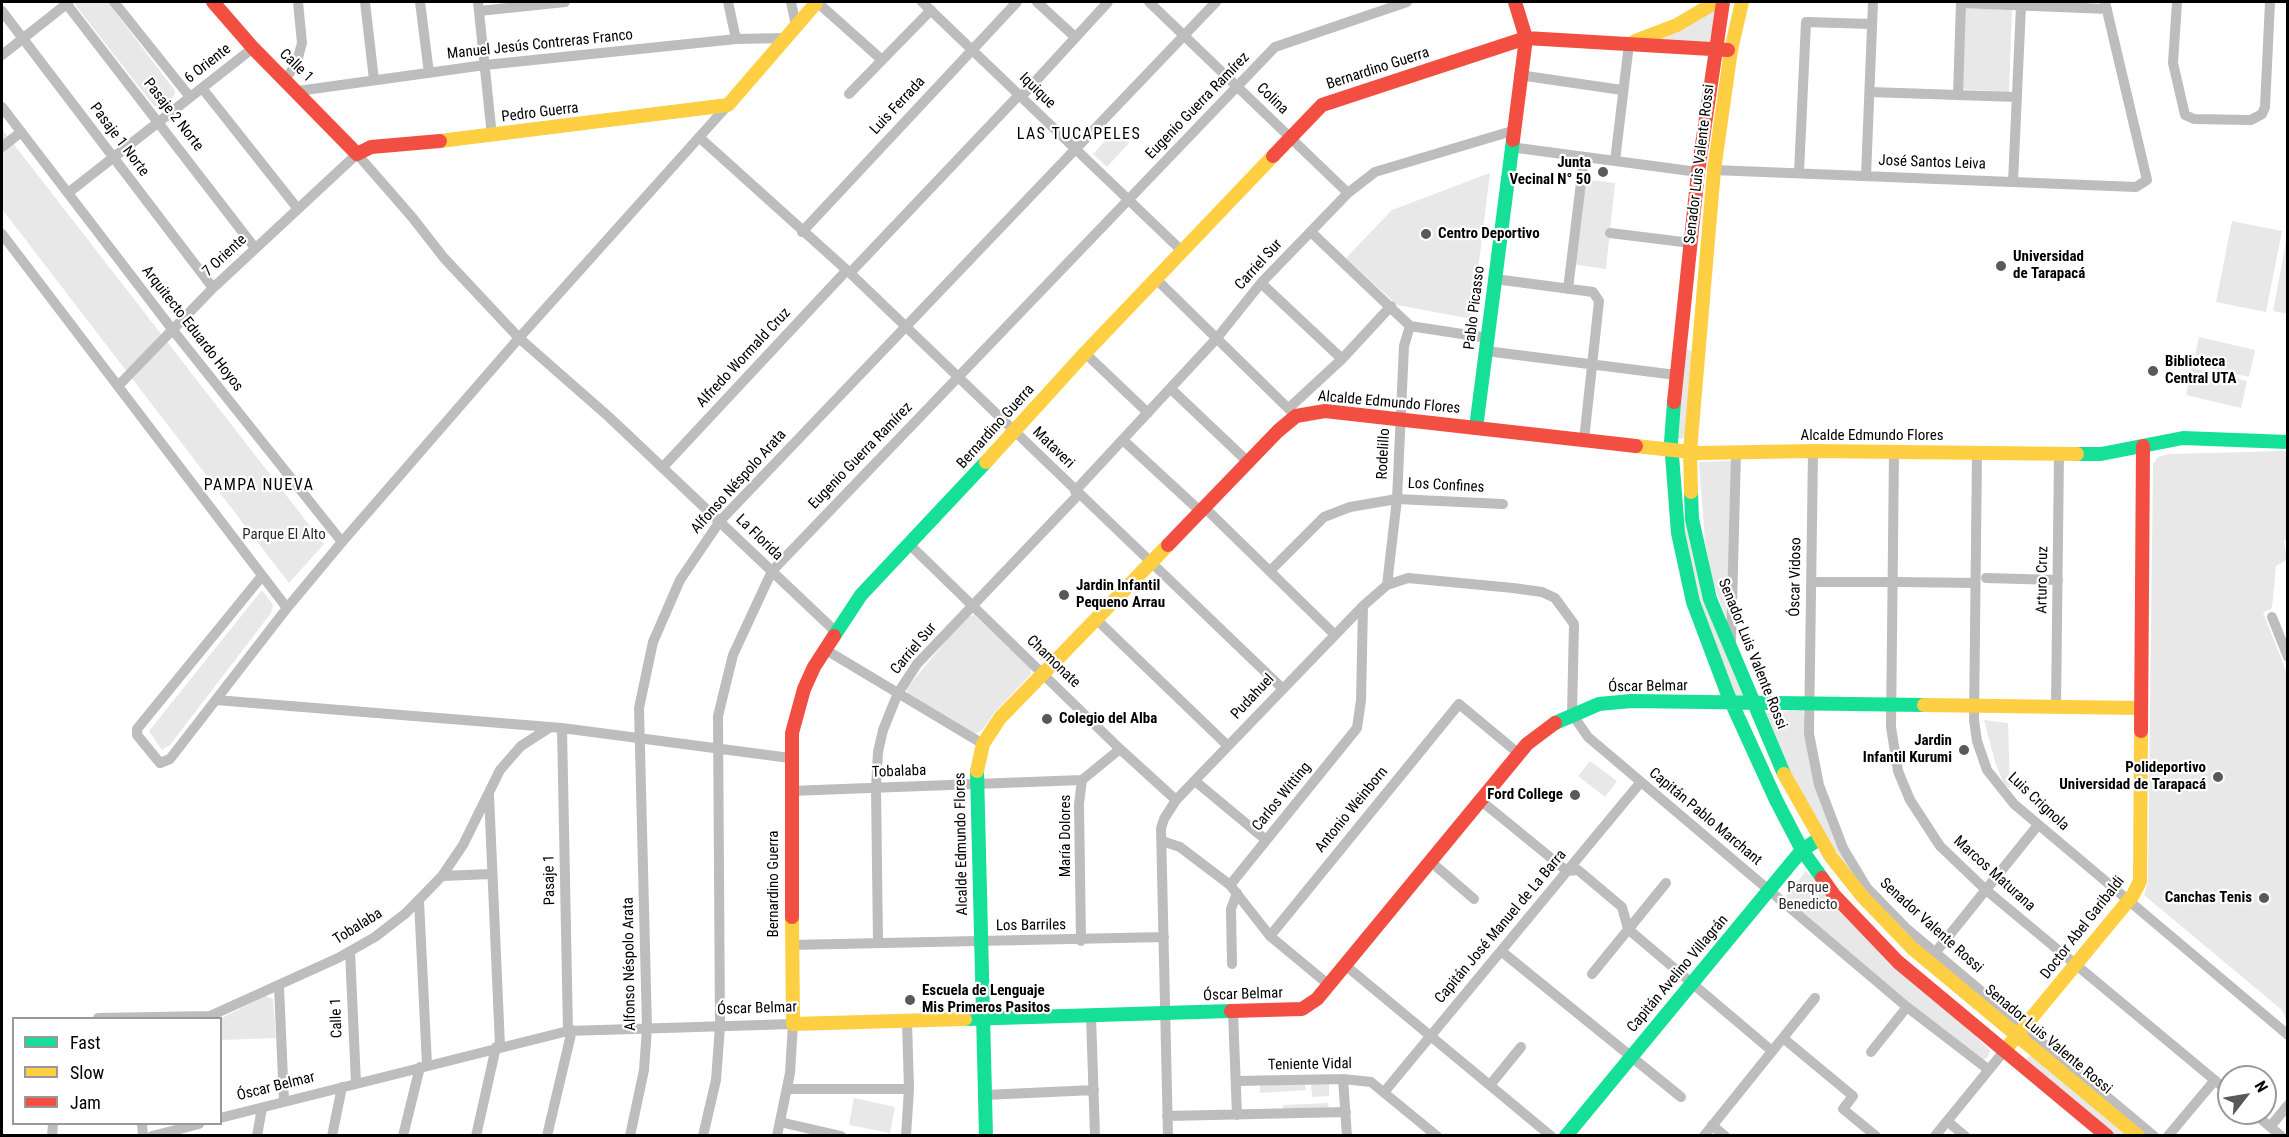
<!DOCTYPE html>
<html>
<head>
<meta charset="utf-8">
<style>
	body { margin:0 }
	#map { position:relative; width:2289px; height:1137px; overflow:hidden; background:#fff; font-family:"Roboto Condensed",sans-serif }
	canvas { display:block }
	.frame { position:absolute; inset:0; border:3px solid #000; pointer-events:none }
	.legend { position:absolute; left:12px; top:1017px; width:210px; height:108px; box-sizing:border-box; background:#fff; border:2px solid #999; margin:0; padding:8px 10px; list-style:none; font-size:18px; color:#000 }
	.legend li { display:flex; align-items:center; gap:12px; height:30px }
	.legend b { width:30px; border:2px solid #999 }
	.north { position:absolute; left:2217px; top:1065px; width:60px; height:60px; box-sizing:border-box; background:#fff; border:2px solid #999; border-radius:50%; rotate:59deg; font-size:16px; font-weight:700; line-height:24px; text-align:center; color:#000 }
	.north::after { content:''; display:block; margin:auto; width:21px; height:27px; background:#595959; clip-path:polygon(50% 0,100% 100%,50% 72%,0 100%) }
</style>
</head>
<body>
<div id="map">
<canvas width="2289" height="1137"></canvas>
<div class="frame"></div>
<ul class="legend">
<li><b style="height:8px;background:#16e098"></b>Fast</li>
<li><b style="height:8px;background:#ffcf43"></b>Slow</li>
<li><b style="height:8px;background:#f24e42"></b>Jam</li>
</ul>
<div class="north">N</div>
</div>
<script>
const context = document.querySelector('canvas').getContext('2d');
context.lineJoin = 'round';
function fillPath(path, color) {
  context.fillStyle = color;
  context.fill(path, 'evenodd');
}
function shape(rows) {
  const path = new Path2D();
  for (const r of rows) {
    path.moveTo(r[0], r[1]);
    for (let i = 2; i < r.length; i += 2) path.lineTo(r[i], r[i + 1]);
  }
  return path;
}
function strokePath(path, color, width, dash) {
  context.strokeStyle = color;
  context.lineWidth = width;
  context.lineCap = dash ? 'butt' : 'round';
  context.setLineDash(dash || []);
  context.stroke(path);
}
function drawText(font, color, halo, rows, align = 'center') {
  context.font = font + ' "Roboto Condensed",sans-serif';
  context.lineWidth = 4.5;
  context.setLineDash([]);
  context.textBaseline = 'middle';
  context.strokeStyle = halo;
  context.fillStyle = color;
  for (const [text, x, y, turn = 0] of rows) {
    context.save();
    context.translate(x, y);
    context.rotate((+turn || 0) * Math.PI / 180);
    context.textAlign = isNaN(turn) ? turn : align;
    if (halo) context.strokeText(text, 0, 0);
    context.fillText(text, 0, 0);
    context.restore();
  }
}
const green = shape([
	[75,2,108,2,175,91,174,96,162,106,154,106,76,6],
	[1965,8,2012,10,2009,92,1962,89],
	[1716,10,1710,40,1704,44,1652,39],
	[2,129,324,544,289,583,2,209],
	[1115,130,1129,143,1107,167,1093,154],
	[1490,173,1472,319,1397,305,1346,258,1392,210],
	[1583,179,1615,183,1606,269,1572,264],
	[2232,221,2282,231,2266,312,2216,302],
	[2287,236,2287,314,2273,311],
	[2199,337,2255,350,2249,377,2193,364],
	[1686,348,1692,352,1685,436,1682,439,1677,439],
	[2192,368,2247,381,2241,408,2186,395],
	[2286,451,2288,539,2284,541,2287,560,2276,566,2272,608,2263,613,2287,673,2287,1022,2282,1010,2144,895,2148,880,2153,464,2158,457,2169,454],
	[1731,461,1729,624,1713,584,1705,541,1699,462],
	[1683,510,1745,694,1737,699,1699,608,1687,554],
	[262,590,273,605,271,613,170,745,162,750,149,731],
	[974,615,1031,669,1031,674,994,713,983,729,974,735,909,695,906,689,966,617],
	[1803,710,1816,788,1851,874,1809,810,1763,713],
	[1984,720,2008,723,2010,789,2003,782,1996,765],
	[1590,761,1617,781,1605,797,1578,776],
	[1806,871,1881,950,1990,1050,1988,1057,1981,1061,1783,899],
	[265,996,273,999,276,1038,221,1040,220,1019],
	[2031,1054,2128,1135,2113,1135,2024,1062],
	[1329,1082,1329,1096,1312,1097,1311,1084],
	[1305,1084,1306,1090,1260,1093,1260,1085],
	[854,1098,895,1107,890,1133,849,1125],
	[1328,1103,1329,1109,1283,1111,1283,1105]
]);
const street = shape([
	[65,2,255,248],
	[114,2,190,97],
	[365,2,374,80],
	[420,2,429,73],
	[478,2,492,136],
	[728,2,736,39],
	[791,2,796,25],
	[817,2,882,60],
	[922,2,1182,251],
	[1037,2,1075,37],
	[1149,2,1348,193],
	[2177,2,2173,63,2185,115,2194,119,2251,120,2262,114,2265,107,2270,2],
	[1961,3,2107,9],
	[2,11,213,288],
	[479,11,565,2],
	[2,55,69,2],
	[1519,75,1622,90],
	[285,79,296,65,302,43,298,2],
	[202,88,298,209],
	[298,91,485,65,736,39,785,38],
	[1870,92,2016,97],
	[849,94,931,10],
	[1958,95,1961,2],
	[1021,97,1108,2],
	[2,107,172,329,342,542],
	[699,137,850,273,1282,688],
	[2,147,21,132],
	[1510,147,1698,172],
	[1615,161,1629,44],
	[1714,170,2136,187,2147,180,2105,2],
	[1799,173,1806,22,1872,24],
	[1866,176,1873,2],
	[2013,182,2021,6],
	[68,193,253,48],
	[802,232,1017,2],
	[1311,232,1410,326,1488,338],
	[1610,233,1691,243],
	[2,234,287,608],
	[850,273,1019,95],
	[1156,279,1296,416],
	[1495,279,1593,292,1599,301,1584,440],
	[1261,283,1342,359],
	[1568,289,1584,158],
	[1486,351,1676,375],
	[1085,353,1148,413],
	[118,386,213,288,357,154,412,217,444,258,519,338,609,417,835,631],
	[1171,389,1248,462],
	[1289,408,1342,359,1391,306],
	[1123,440,1200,511],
	[1813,451,1809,734,1819,785,1843,848,1867,888,1906,928,2154,1136],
	[1894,452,1891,727,1898,771,1910,800,1940,846,1986,890,2229,1092],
	[1977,453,1974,720,1977,741,1987,770,2014,804,2288,1035],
	[663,467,847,270],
	[1075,491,1217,338,1261,283,1348,193,1375,172,1512,131],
	[1204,507,1334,634],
	[910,545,1120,749,1176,800],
	[1270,571,1324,517,1350,507,1397,499,1503,504],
	[262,576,137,729,137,735,160,763,170,759,287,608,342,542,519,338,728,105],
	[1986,578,2058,580],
	[1811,582,1892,582],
	[1898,582,1975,583],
	[1387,585,1397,499,1404,346,1410,326],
	[2272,617,2288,657],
	[1096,619,1228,746],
	[1731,643,1736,454],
	[826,650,983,744],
	[216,700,562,728,790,758],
	[2056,707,2059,454],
	[562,728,568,1031],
	[1195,781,1266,840],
	[790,791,1082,780],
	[489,795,500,1046],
	[1480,800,1567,871,1578,870,1622,907,1628,929,1772,1051],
	[1162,841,1180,847,1230,885,1270,936,1329,985],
	[1430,861,1474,899],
	[442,876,492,874],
	[1230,885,1357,728,1361,700,1363,606],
	[419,901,427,1065],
	[1270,936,1459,704,1518,753],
	[1081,941,1079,804,1082,780,1120,749],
	[878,942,876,788,878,752,883,730,898,693,917,664,1079,494],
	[791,945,1164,937],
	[350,951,356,1083],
	[1501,951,1681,1097],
	[1935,953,2038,825],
	[1232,964,1231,909,1237,893],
	[1345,965,1551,1136],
	[1592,974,1666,883],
	[279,986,284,1102],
	[1233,1012,1237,1115],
	[1091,1016,1095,1136],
	[98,1018,210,1016,338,958,375,937,406,913,442,876,463,845,500,770,521,746,549,728],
	[1783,1038,1853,1096,1843,1109,1876,1136],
	[1871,1052,1907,1007],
	[1343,1079,1347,1136],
	[1236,1081,1343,1079,1371,1082,1437,1136],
	[1490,1085,1521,1047],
	[787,1089,909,1089],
	[1385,1091,1640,783],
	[985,1095,1094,1090],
	[2254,1113,2281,1136],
	[1167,1116,1346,1112],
	[220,1118,568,1031,793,1024,790,1073,777,1136],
	[1947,1121,1965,1136],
	[780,1122,841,1136],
	[142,1124,143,1136],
	[1712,1125,1725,1136],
	[2270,1127,2288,1105],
	[52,1136,53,1124],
	[152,1136,199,1124],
	[257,1136,262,1108],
	[332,1136,342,1087],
	[403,1136,420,1067],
	[476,1136,496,1047],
	[547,1136,572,1030],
	[630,1136,644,1070,647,1028,639,708,653,642,680,580,720,521,1216,2],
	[703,1136,716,1080,720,1026,718,716,733,655,772,571,1275,47,1407,2],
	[906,1136,909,1089,907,1021],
	[1168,1136,1161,828,1164,819,1176,800,1363,606,1387,585,1408,578,1513,588,1542,592,1555,598,1574,624,1572,714,1588,737,1907,1007,1989,1070],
	[1704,1136,1815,998],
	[1935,1136,2005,1050],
	[2168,1136,2215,1080]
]);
const fast = shape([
	[1674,402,1671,442,1678,533,1693,602,1728,695,1776,800,1802,850,1822,878],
	[1476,428,1513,140],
	[2077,454,2101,454,2183,438,2288,442],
	[1691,492,1692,519,1710,599,1784,774],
	[834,636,861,595,986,462],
	[1555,723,1599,704,1631,701,1924,705],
	[977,771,986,1136],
	[965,1019,1231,1011],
	[1566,1136,1802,850,1819,839]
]);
const slow = shape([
	[1635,41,1677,25,1716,2],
	[440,141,728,105,817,2],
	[1636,446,1700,453,1813,451,2077,454],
	[986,462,1085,353,1273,156],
	[1691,492,1690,451,1714,170,1731,50,1742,2],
	[1924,705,2141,708],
	[977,771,983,744,1000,718,1168,545],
	[1784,774,1831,857,1862,896,1912,948,2138,1136],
	[792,917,793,1024,965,1019],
	[2005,1050,2133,895,2140,881,2141,731]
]);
const jam = shape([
	[213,2,253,48,357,154,371,147,440,141],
	[1513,140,1526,38,1515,2],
	[1273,156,1322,105,1526,38,1728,50],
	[1674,402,1698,172,1723,2],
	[1168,545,1278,431,1296,416,1325,411,1636,446],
	[2141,731,2143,446],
	[1822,878,1834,895,1898,962,2107,1136],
	[792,917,792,733,804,689,814,667,834,636],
	[1231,1011,1302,1009,1317,999,1527,744,1555,723]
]);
const markers = [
	[1603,172,6,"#595959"],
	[1426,234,6,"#595959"],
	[2001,266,6,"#595959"],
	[2153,371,6,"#595959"],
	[1064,595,6,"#595959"],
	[1047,719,6,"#595959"],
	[1964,750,6,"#595959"],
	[2218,777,6,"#595959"],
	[1575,795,6,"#595959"],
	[2264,898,6,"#595959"],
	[910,1000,6,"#595959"]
];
const streetNames = [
	["Manuel Jesús Contreras Franco",540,45,-6],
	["6 Oriente",208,64,-38],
	["Calle 1",296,66,44],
	["Bernardino Guerra",1378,69,-18],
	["Iquique",1037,91,44],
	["Colina",1272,99,44],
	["Luis Ferrada",898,106,-47],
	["Eugenio Guerra Ramírez",1198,106,-46],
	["Pedro Guerra",540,113,-7],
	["Pasaje 2 Norte",173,115,52],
	["Pasaje 1 Norte",119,140,53],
	["José Santos Leiva",1932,163,2],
	["Senador Luis Valente Rossi",1700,164,-83],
	["7 Oriente",225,256,-43],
	["Carriel Sur",1259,265,-48],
	["Pablo Picasso",1475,308,-83],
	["Arquitecto Eduardo Hoyos",192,329,52],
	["Alfredo Wormald Cruz",744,358,-47],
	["Alcalde Edmundo Flores",1389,403,5],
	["Bernardino Guerra",996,427,-48],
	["Alcalde Edmundo Flores",1872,436],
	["Mataveri",1053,448,44],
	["Rodelillo",1384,454,-87],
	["Eugenio Guerra Ramírez",861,456,-46],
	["Alfonso Néspolo Arata",739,482,-48],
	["Los Confines",1446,486,3],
	["La Florida",759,538,44],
	["Óscar Vidoso",1796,577,-89],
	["Arturo Cruz",2043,580,-89],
	["Carriel Sur",914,649,-50],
	["Senador Luis Valente Rossi",1752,654,68],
	["Chamonate",1053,662,44],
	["Óscar Belmar",1648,687,-1],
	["Pudahuel",1253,697,-47],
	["Tobalaba",899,772,-2],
	["Carlos Witting",1282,797,-51],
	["Luis Crignola",2038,802,43],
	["Antonio Weinborn",1352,810,-51],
	["Capitán Pablo Marchant",1705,817,40],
	["María Dolores",1066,836,-90],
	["Alcalde Edmundo Flores",962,844,-91],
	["Marcos Maturana",1994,874,42],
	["Pasaje 1",550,880,-91],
	["Bernardino Guerra",774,884,-90],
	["Los Barriles",1031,926,-1],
	["Senador Valente Rossi",1931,926,42],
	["Tobalaba",358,927,-32],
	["Capitán José Manuel de La Barra",1501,927,-50],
	["Doctor Abel Garibaldi",2083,928,-52],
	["Alfonso Néspolo Arata",630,964,-91],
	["Capitán Avelino Villagrán",1678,974,-50],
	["Óscar Belmar",1243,995,-2],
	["Óscar Belmar",757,1009,-2],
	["Calle 1",337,1018,-92],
	["Senador Luis Valente Rossi",2048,1040,40],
	["Teniente Vidal",1310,1065,-1],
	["Óscar Belmar",276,1087,-14]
];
const poiNames = [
	["Junta",1591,163,"right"],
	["Vecinal N° 50",1591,180,"right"],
	["Centro Deportivo",1438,234],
	["Universidad",2013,257],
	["de Tarapacá",2013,274],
	["Biblioteca",2165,362],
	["Central UTA",2165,379],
	["Jardin Infantil",1076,586],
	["Pequeno Arrau",1076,603],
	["Colegio del Alba",1059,719],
	["Jardin",1952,741,"right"],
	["Infantil Kurumi",1952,758,"right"],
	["Polideportivo",2206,768,"right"],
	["Universidad de Tarapacá",2206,785,"right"],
	["Ford College",1563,795,"right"],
	["Canchas Tenis",2252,898,"right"],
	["Escuela de Lenguaje",922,991],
	["Mis Primeros Pasitos",922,1008]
];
const parkNames = [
	["Parque El Alto",284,535],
	["Parque",1808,888],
	["Benedicto",1808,905]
];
const neighbourhoodNames = [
	["LAS TUCAPELES",1079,135],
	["PAMPA NUEVA",259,486]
];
fillPath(green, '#e8e8e8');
strokePath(street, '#bdbdbd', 10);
strokePath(fast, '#16e098', 14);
strokePath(slow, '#ffcf43', 14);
strokePath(jam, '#f24e42', 14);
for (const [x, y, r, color] of markers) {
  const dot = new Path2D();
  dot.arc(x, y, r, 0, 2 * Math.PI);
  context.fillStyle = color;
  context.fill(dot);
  strokePath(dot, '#fff', 2);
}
drawText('15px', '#000', '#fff', streetNames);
drawText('bold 15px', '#000', '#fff', poiNames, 'left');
drawText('15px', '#2c2c2c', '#fff', parkNames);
context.letterSpacing = '1.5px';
drawText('16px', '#000', '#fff', neighbourhoodNames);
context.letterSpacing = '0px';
</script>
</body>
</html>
